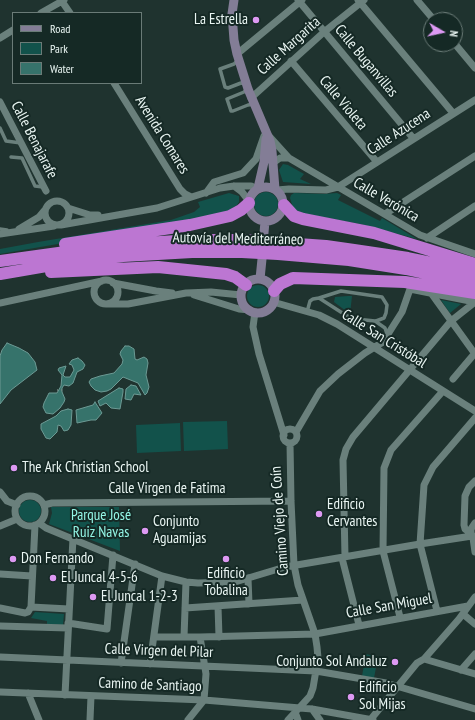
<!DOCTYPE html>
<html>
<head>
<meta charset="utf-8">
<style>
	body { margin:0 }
	#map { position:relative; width:475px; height:720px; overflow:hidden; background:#1f332f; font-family:"PT Sans Narrow",sans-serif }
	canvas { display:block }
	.legend { position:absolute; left:12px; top:12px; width:130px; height:72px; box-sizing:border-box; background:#152925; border:1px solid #6a7b77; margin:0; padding:5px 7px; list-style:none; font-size:12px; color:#e9f5f2 }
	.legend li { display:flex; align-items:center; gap:8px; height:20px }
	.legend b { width:20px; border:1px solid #6a7b77 }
	.north { position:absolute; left:423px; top:12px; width:40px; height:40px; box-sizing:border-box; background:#152925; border:1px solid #6a7b77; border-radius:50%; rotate:99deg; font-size:11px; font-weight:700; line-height:16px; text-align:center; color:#e9f5f2 }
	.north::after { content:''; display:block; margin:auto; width:14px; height:18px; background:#dd99f3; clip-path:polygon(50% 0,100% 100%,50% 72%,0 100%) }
</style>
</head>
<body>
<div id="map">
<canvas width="475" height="720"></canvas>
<ul class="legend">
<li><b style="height:5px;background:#837d96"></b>Road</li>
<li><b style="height:11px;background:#12524b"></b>Park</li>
<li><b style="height:11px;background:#36736b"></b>Water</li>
</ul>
<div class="north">N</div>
</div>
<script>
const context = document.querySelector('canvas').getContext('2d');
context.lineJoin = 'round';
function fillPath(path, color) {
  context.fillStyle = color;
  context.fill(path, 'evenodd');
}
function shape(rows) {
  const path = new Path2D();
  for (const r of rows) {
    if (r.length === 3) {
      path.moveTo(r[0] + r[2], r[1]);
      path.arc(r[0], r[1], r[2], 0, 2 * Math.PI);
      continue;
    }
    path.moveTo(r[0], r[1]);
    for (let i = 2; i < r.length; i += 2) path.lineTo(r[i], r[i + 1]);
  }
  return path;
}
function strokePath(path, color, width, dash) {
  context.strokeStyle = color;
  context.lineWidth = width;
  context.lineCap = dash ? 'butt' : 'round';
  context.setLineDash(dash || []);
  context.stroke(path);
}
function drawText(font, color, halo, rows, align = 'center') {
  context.font = font + ' "PT Sans Narrow",sans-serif';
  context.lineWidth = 4;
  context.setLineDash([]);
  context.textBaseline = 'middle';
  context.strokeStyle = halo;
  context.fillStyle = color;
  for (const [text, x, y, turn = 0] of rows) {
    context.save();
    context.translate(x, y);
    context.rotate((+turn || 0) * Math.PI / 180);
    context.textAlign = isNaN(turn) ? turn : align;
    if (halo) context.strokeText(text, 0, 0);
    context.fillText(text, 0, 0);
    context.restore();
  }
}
const green = shape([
	[283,164,288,165,304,174,300,179,311,184,283,182,279,170],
	[266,204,12],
	[229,193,239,196,239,202,237,205,228,211,179,223,0,254,0,249,38,242,171,220,194,212,200,207,198,202],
	[294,193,324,194,337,193,341,195,338,200,380,221,382,218,417,239,360,224,305,214,297,211,293,208,290,198,291,195],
	[258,296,11],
	[348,296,352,296,350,314,334,302,335,297],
	[441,300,461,304,450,313],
	[227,421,228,449,184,451,183,422],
	[180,423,181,451,137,453,136,425],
	[30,511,11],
	[51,507,119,507,120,551,49,524,52,513],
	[35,612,64,614,63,625,47,624,47,621,31,618],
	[366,654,378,657,374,678,362,676]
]);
const water = shape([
	[7,343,19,348,28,353,35,362,37,370,11,390,0,404,0,356,2,350,7,343],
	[125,346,129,346,134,349,135,359,137,360,144,357,147,359,148,363,146,375,149,387,147,393,145,395,138,383,123,377,111,389,107,391,101,392,95,390,91,386,89,382,91,379,100,376,114,373,122,364,123,360,120,354,121,351,125,346],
	[78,358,82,361,85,365,83,369,77,372,73,383,69,386,64,385,62,388,62,392,65,399,64,402,60,408,53,414,46,413,43,407,44,403,49,393,57,393,61,386,62,375,58,370,59,368,66,366,63,375,65,377,70,377,74,370,72,365,69,364,72,360,78,358],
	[131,385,136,386,141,395,134,394,131,400,125,399,126,389,131,385],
	[119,388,123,389,123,392,120,409,111,408,106,403,100,406,98,401,119,388],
	[95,402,102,413,96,420,91,420,77,423,76,410,93,405,95,402],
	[68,409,72,410,71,425,68,430,64,431,61,426,58,425,57,432,50,439,46,438,41,429,41,424,56,416,61,411,68,409]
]);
const path = shape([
	[57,390,64,390]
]);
const lane = shape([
	[237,61,234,64,220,69,225,87,228,88,241,83,246,84],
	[247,89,244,92,227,99,231,111,233,111,248,105,254,104],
	[0,128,6,141,21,143],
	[11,157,22,158,35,186,43,187],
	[0,229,7,230],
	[319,298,341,291,382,297,387,305,386,313,384,318,376,321],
	[307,312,310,301,313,299,319,298,347,316,356,319,375,321,385,328,387,334]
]);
const street = shape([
	[61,0,70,13],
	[298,0,413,138],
	[358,0,453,113],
	[417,0,434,20],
	[41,13,64,0],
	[0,38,13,30],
	[455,44,475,68],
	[237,54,302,0],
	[291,61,377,162],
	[114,83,180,189,185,194,191,197],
	[251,98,324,32,364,0],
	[0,102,46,191],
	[270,137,289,158,420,235,475,254],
	[273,163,280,158,289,158],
	[234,186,242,192,249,201],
	[277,190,289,189,326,190,338,187,475,100],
	[206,193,214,182,243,173,256,159,264,136],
	[57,213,12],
	[68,208,90,215,98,215],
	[385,214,475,156],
	[61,225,157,208,220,188,234,186,251,186,257,189],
	[19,229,39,217,44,211],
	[0,234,54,226],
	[427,238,475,206],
	[106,292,12],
	[113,283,156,291,172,293],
	[431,293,475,354],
	[194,295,239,309,250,310],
	[273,302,319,315,337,324,475,411],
	[0,303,102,281],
	[108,304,128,304,186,293,211,292,241,295],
	[255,312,253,327,259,354,284,435],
	[453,379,475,353],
	[290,436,7],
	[296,432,320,391,338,374,365,353,383,342,402,312,410,289,475,302],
	[0,492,7,501,17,505],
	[30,511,15],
	[44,505,52,503,291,501],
	[39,523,46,528,162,576,186,582,198,583,235,582,285,567,420,544,472,536],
	[475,523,471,529,471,533,475,541],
	[0,526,17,519],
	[471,533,465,529,464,525,465,496,469,487,475,481],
	[473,538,475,552],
	[345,557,343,460,346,449,353,437,451,321,475,302],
	[342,558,359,625],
	[0,574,32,576],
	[248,578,249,604],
	[218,606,219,637],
	[31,607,35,525],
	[31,607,69,609],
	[0,608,25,613,28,612,31,607],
	[185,608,303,600],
	[437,611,420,544,424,485,433,467,475,418],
	[463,614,475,624],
	[400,617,383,551,384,468,391,450,443,391],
	[68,623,107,629,113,555],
	[0,626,68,628],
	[154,637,200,637,315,634,468,606],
	[184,637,186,582],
	[0,657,316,671,386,683,475,709],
	[424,659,475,674],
	[121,663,135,564],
	[150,664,162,576],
	[461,670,475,654],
	[0,692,204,700,312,709,373,720],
	[28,693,39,720],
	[65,695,73,538],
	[312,709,320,720],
	[295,712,298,720],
	[371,719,417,663,424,659,459,619,475,597],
	[90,720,91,696],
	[188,720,204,700,206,674,200,637],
	[288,720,310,696,313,688,318,658,317,647,315,634,298,585,294,565,291,501,290,443]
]);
const secondary = shape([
	[234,0,232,14,234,40,237,54,248,89,270,141,272,151,275,189],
	[266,204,17],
	[258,188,264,162,266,139],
	[264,233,265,221],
	[260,279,262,259],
	[258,296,17]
]);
const highway = shape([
	[284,205,294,216,303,219,374,233,475,264],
	[65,244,190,225,230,216,241,210,249,203],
	[0,261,116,245,191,240,242,240,326,246,354,250,408,258,475,272],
	[51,272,158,267,226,274,235,277,246,285],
	[0,274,58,264,123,256,192,252,242,252,278,254,349,260,406,269,475,284],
	[274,291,280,284,293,278,405,282,475,293]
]);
const markers = [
	[256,20,4,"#dd99f3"],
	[14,468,4,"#dd99f3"],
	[319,514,4,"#dd99f3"],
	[145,531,4,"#dd99f3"],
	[13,559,4,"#dd99f3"],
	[226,559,4,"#dd99f3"],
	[53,578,4,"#dd99f3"],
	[93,597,4,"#dd99f3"],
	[395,662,4,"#dd99f3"],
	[351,697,4,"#dd99f3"]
];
const poiNames = [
	["La Estrella",248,20,"right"],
	["The Ark Christian School",22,468],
	["Edificio",327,505],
	["Cervantes",327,522],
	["Conjunto",153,522],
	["Aguamijas",153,539],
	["Don Fernando",21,559],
	["Edificio",226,574,"center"],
	["Tobalina",226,591,"center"],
	["El Juncal 4-5-6",61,578],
	["El Juncal 1-2-3",101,597],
	["Conjunto Sol Andaluz",387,662,"right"],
	["Edificio",359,688],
	["Sol Mijas",359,705]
];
const streetNames = [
	["Calle Margarita",289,46,-42],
	["Calle Buganvillas",366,61,50],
	["Calle Violeta",343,103,50],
	["Calle Azucena",399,132,-33],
	["Avenida Comares",162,135,58],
	["Calle Benajarafe",34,140,63],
	["Calle Verónica",386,200,30],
	["Autovía del Mediterráneo",238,239,1],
	["Calle San Cristóbal",384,339,32],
	["Calle Virgen de Fatima",167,489],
	["Camino Viejo de Coín",280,521,-94],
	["Calle San Miguel",389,606,-10],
	["Calle Virgen del Pilar",159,651,2],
	["Camino de Santiago",150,685,2]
];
const parkNames = [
	["Parque José",101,516],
	["Ruiz Navas",101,533]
];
fillPath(green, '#12524b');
fillPath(water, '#36736b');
strokePath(water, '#6c9a94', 1);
strokePath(path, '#748581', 1.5, [1, 3]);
strokePath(lane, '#6a807c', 3.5);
strokePath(street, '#6a807c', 7);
strokePath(secondary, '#837d96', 9);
strokePath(highway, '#bc76d2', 12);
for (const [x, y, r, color] of markers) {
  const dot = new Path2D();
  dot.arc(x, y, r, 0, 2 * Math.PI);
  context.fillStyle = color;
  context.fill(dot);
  strokePath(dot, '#152925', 1.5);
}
drawText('15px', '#e9f5f2', '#152925', poiNames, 'left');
drawText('15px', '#e9f5f2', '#152925', streetNames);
drawText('15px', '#94f6e6', '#152925', parkNames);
</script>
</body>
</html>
